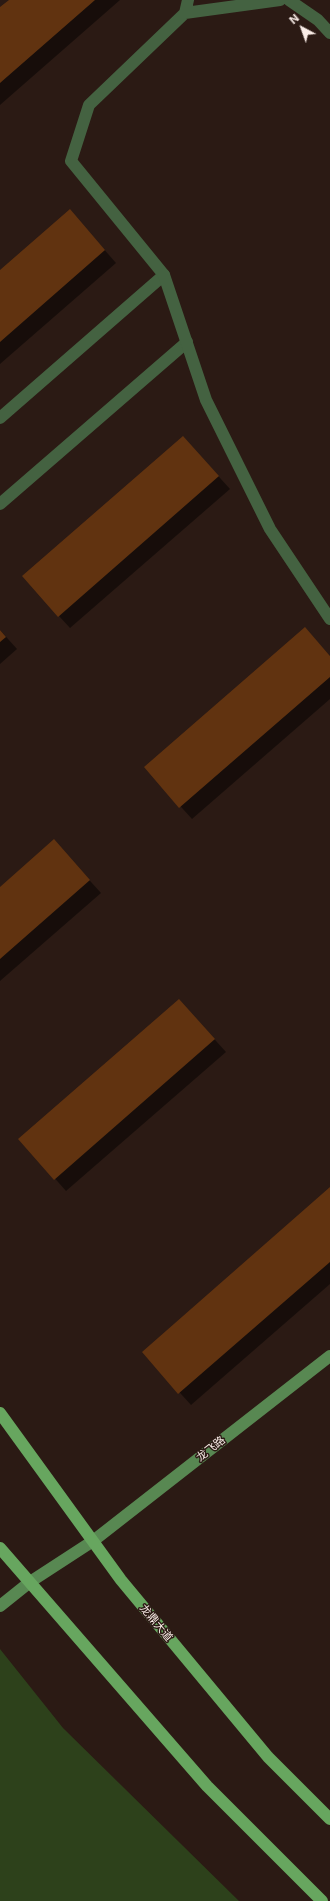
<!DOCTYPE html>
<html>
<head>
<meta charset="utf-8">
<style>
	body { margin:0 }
	#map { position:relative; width:330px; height:1901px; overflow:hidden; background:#2b1a14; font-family:Inter,sans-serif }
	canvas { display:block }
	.north { position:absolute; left:282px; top:8px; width:40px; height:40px; -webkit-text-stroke:3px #2b1a14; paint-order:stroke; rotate:319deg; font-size:11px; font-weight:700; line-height:16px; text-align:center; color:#f9ece7 }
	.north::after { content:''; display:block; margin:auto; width:14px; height:18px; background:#f9ece7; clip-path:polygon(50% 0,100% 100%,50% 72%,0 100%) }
</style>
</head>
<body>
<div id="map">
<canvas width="330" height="1901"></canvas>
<div class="north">N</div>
</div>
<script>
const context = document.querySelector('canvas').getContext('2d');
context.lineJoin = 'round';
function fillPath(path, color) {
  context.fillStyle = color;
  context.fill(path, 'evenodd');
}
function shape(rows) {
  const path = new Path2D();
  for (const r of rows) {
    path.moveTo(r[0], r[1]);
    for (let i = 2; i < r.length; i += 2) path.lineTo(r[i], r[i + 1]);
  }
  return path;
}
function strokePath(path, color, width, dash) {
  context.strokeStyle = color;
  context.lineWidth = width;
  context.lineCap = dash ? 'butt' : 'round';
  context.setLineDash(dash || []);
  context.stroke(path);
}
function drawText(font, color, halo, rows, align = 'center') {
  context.font = font + ' Inter,"Noto Sans SC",sans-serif';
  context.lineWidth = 3;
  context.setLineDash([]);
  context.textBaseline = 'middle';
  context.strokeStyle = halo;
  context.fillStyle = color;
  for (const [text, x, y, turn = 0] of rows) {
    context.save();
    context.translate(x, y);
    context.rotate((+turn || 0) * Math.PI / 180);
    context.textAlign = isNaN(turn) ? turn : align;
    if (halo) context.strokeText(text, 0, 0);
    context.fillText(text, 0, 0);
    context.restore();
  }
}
const green = shape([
	[0,1649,63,1728,239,1901,0,1901]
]);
const shadow = shape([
	[10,0,120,0,0,105,0,9],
	[81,223,116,263,0,364,0,271],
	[183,437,230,489,70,628,59,616],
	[305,628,330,656,330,699,192,819,145,767],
	[0,630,17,649,0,664],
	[54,841,101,893,0,981,0,888],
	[179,1000,226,1052,66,1191,20,1139],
	[330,1189,330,1284,191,1405,143,1352]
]);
const building = shape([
	[9,0,95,0,0,83,0,7],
	[70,209,105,250,0,342,0,270],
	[183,436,219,476,58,617,22,576],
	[305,627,330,656,330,677,179,808,144,767],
	[0,630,6,637,0,642],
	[54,839,90,880,0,959,0,887],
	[179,999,215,1039,54,1180,18,1139],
	[330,1187,330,1262,178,1394,142,1352]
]);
const lane = shape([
	[0,418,164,275],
	[0,504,187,342]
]);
const street = shape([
	[188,0,185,13,89,105,71,161,164,275,206,400,270,529,330,619],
	[289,0,318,20,330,33],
	[185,13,280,0]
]);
const secondary = shape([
	[0,1606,30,1582,93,1541,330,1356]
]);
const primary = shape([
	[0,1413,121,1580,268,1757,330,1819],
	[0,1548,207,1786,322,1901]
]);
const streetNames = [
	["龙飞路",211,1449,-38],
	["龙鼎大道",156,1623,50]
];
fillPath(green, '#2d411b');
fillPath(shadow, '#0007');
fillPath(building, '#613310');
strokePath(lane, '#446241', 12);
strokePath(street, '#446241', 12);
strokePath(secondary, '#588852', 12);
strokePath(primary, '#67a65f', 12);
drawText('11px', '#f9ece7', '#2b1a14', streetNames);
</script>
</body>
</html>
